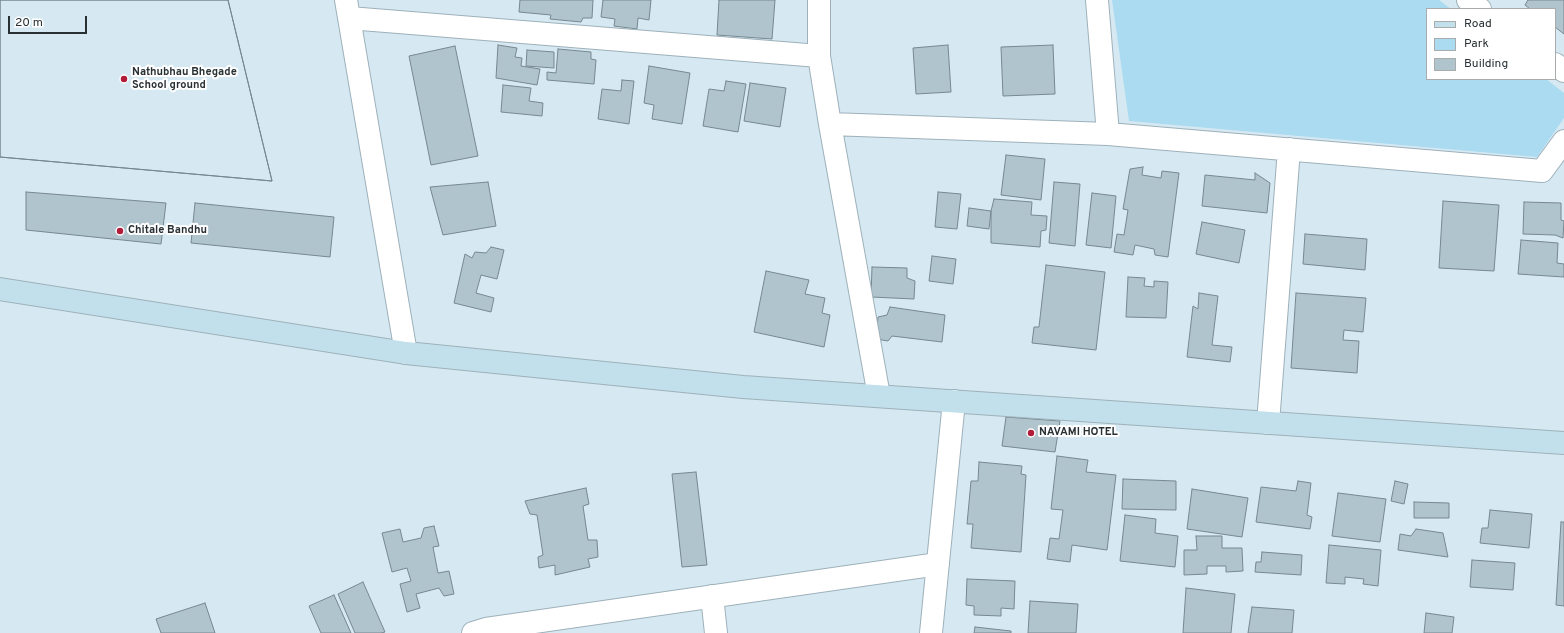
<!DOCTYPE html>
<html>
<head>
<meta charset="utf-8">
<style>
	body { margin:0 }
	#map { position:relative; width:1564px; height:633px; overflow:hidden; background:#d6e9f3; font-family:Overpass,sans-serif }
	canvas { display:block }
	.legend { position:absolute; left:1426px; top:8px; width:130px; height:72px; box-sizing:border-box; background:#fff; border:1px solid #a9acad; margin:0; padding:5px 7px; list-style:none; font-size:12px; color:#283033 }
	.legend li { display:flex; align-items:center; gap:8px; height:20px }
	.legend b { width:20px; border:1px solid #a9acad }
	.scale { position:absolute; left:8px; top:16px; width:79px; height:18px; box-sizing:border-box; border:2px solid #283033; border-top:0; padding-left:5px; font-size:12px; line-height:14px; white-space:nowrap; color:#283033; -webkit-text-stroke:3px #fff; paint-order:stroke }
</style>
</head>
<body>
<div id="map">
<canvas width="1564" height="633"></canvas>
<ul class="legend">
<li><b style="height:5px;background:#c2e0ec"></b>Road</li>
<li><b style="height:11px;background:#abdbf1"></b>Park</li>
<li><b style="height:11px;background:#b0c4cd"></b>Building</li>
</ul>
<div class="scale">20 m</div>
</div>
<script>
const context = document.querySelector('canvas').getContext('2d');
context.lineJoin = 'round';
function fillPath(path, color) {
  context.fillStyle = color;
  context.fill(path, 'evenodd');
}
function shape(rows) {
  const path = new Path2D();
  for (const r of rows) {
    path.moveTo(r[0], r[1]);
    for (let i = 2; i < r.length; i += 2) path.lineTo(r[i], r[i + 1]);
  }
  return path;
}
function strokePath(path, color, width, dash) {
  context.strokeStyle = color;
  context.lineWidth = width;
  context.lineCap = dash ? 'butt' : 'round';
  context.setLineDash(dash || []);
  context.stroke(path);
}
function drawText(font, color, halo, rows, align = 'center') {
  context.font = font + ' Overpass,sans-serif';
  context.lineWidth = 4;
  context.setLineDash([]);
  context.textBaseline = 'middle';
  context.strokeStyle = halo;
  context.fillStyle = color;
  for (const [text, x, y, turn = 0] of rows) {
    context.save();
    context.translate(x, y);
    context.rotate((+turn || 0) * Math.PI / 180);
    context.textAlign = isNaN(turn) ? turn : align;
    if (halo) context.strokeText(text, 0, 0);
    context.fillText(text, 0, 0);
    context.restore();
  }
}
const green = shape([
	[1112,0,1439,0,1451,9,1427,9,1427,79,1546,79,1564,93,1564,118,1537,157,1129,121]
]);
const building = shape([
	[0,0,228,0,272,181,0,157,0,0],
	[0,0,228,0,272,181,0,157,0,0],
	[520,0,593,0,592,18,583,18,581,22,550,19,551,15,519,12,520,0],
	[603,0,651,0,649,20,638,18,637,29,614,26,615,19,601,17,603,0],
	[719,0,775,0,772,39,717,35,719,0],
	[1528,0,1564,0,1564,34,1555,27,1555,9,1530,9,1525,5,1528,0],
	[498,45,517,48,515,57,522,58,521,66,540,69,537,85,496,78,498,45],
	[948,45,951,92,916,94,913,48,948,45],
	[1053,45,1055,94,1003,96,1001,47,1053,45],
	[455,46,478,156,431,165,409,56,455,46],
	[558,49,591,52,591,59,596,60,594,84,547,80,547,72,556,73,558,49],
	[527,50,554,52,554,68,526,66,527,50],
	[649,66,690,73,682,124,652,119,654,105,644,103,649,66],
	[622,80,634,81,629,124,598,119,602,89,621,91,622,80],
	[726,81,746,84,738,132,703,126,709,89,724,91,726,81],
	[750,83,786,88,780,127,744,121,750,83],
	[503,85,531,88,529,101,543,103,542,116,501,112,503,85],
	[1006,155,1045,159,1041,200,1001,195,1006,155],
	[1143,167,1142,175,1161,178,1162,171,1179,173,1168,257,1155,255,1154,249,1135,245,1133,255,1114,252,1117,234,1124,235,1128,210,1123,209,1130,169,1143,167],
	[1255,173,1270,183,1267,213,1202,206,1205,175,1255,180,1255,173],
	[488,182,496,226,443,235,430,187,488,182],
	[1054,182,1080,184,1075,246,1049,243,1054,182],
	[26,192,166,203,161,244,26,230,26,192],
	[938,192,961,194,957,229,935,227,938,192],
	[1092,193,1116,196,1111,248,1086,245,1092,193],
	[994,199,1032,202,1031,215,1047,216,1046,230,1041,231,1040,247,991,243,991,211,994,199],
	[1443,201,1499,205,1494,271,1439,268,1443,201],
	[1524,202,1561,203,1561,220,1564,221,1563,238,1555,235,1523,234,1524,202],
	[195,203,334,217,330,257,191,243,195,203],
	[969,208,991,211,989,229,967,226,969,208],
	[1202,222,1245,230,1239,263,1196,254,1202,222],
	[1305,234,1367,239,1365,270,1303,264,1305,234],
	[1521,240,1558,243,1557,263,1564,264,1564,277,1518,274,1521,240],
	[491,247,504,250,497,279,481,275,476,293,494,298,491,312,454,303,465,254,472,258,475,252,486,253,491,247],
	[932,256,956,259,953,284,929,281,932,256],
	[1046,265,1105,272,1096,350,1032,343,1034,327,1039,327,1046,265],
	[872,267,907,268,907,278,915,281,914,299,871,297,872,267],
	[766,271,809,280,805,294,825,298,822,313,830,315,824,347,754,332,766,271],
	[1128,277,1145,278,1144,286,1154,287,1154,281,1168,282,1166,318,1126,317,1128,277],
	[1199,293,1218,296,1212,345,1232,347,1230,362,1187,357,1193,306,1198,309,1199,293],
	[1296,293,1366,298,1363,332,1344,330,1343,340,1359,341,1357,373,1291,368,1296,293],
	[890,307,945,315,942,342,892,336,888,341,876,339,878,317,887,315,890,307],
	[1006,417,1060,421,1055,452,1002,446,1006,417],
	[1057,456,1088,460,1086,472,1116,475,1107,550,1072,545,1070,562,1047,559,1050,538,1059,539,1063,510,1051,509,1057,456],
	[979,462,1022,466,1021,474,1026,475,1021,552,971,548,973,524,967,524,971,481,978,481,979,462],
	[696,472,707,565,682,567,672,474,696,472],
	[1123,479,1176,481,1176,510,1122,509,1123,479],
	[1298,481,1311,483,1307,515,1312,517,1310,529,1256,522,1261,487,1296,491,1298,481],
	[1395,481,1408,484,1404,504,1391,501,1395,481],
	[586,488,589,504,583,506,588,540,597,540,598,557,588,559,590,567,555,575,555,565,539,568,538,557,543,555,537,515,530,514,525,501,586,488],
	[1192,489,1248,498,1242,537,1187,529,1192,489],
	[1338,493,1386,499,1380,542,1332,536,1338,493],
	[1414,502,1449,503,1449,518,1414,518,1414,502],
	[1490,510,1532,514,1529,548,1480,543,1482,528,1488,528,1490,510],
	[1125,515,1156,519,1155,533,1178,536,1175,567,1120,561,1125,515],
	[1561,522,1564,522,1564,606,1556,605,1561,522],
	[434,526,439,546,433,547,438,573,449,571,454,594,444,596,439,588,416,594,420,608,407,612,400,584,411,581,407,568,392,572,382,533,400,529,403,542,421,538,424,528,434,526],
	[1416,529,1443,533,1448,557,1398,550,1400,534,1411,536,1416,529],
	[1196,536,1222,536,1222,548,1242,548,1243,571,1226,572,1226,566,1207,566,1207,574,1184,575,1184,550,1197,550,1196,536],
	[1329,545,1381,550,1378,586,1363,584,1364,579,1345,577,1345,584,1326,583,1329,545],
	[1262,552,1302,555,1301,575,1255,572,1256,562,1261,562,1262,552],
	[1472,560,1515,563,1513,590,1470,587,1472,560],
	[967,579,1015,581,1014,609,1001,608,1001,616,974,615,974,606,966,605,967,579],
	[363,582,385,632,381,633,355,633,338,594,363,582],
	[1186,588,1235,594,1231,633,1183,633,1186,588],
	[334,595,351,633,321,633,309,606,334,595],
	[1030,601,1078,604,1076,633,1028,633,1030,601],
	[205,603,215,633,161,633,156,619,205,603],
	[1252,607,1294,610,1292,633,1248,633,1252,607],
	[1426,613,1454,617,1452,633,1424,633,1426,613],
	[975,627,1011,631,1011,633,974,633,975,627]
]);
const minor = shape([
	[346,0,406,353],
	[819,0,819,56,830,124,879,396],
	[1097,0,1108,134],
	[1468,0,1480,9],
	[349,18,819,56],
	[1555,64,1564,71],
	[830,124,1108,134,1542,171,1564,141],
	[1268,423,1289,149],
	[712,596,716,633],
	[473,633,486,629,938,564],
	[931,633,954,401]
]);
const secondary = shape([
	[0,289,406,353,743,387,1564,443]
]);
const markers = [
	[124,79,4,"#b01c39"],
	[120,231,4,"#b01c39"],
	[1031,433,4,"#b01c39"]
];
const poiNames = [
	["Nathubhau Bhegade",132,73],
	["School ground",132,86],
	["Chitale Bandhu",128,231],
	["NAVAMI HOTEL",1039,433]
];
fillPath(green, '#abdbf1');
fillPath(building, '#b0c4cd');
strokePath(building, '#768890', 1);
strokePath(minor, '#9eb1ba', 24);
strokePath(secondary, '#9eb1ba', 24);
strokePath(minor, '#fff', 22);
strokePath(secondary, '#c2e0ec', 22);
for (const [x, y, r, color] of markers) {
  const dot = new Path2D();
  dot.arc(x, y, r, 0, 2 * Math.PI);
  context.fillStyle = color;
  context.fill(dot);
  strokePath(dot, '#fff', 1.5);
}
drawText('bold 11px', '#283033', '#fff', poiNames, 'left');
</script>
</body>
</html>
